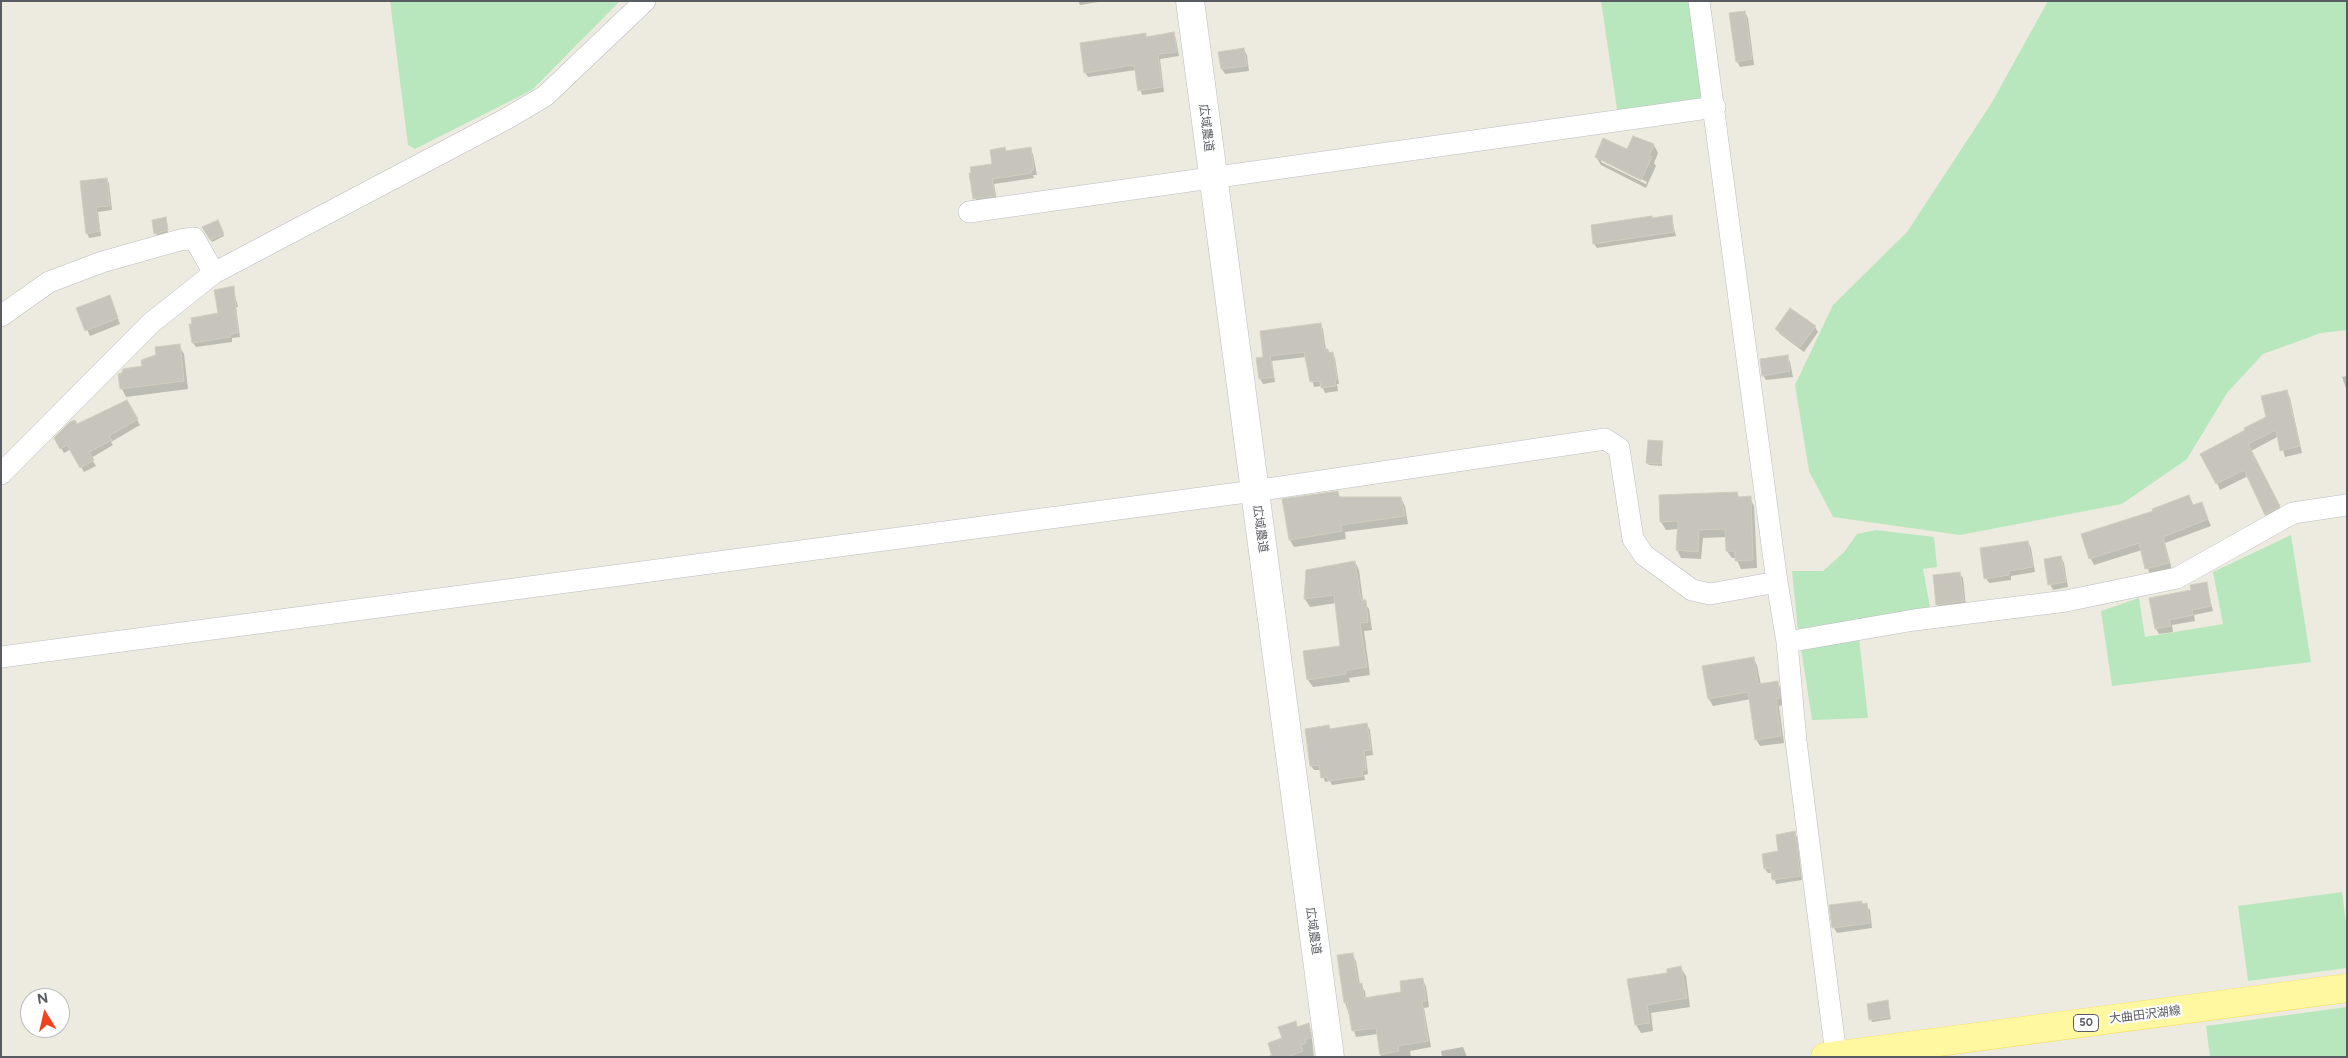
<!DOCTYPE html>
<html>
<head>
<meta charset="utf-8">
<style>
	body { margin:0 }
	#map { position:relative; width:2348px; height:1058px; overflow:hidden; background:#edebdf; font-family:Figtree,sans-serif }
	canvas { display:block }
	.frame { position:absolute; inset:0; border:2px solid #585b61; pointer-events:none }
	.north { position:absolute; left:20px; top:988px; width:50px; height:50px; box-sizing:border-box; background:#fff; border:1px solid #bcbdc0; border-radius:50%; rotate:351deg; font-size:14px; font-weight:700; line-height:20px; text-align:center; color:#585b61 }
	.north::after { content:''; display:block; margin:auto; width:18px; height:22px; background:#f4411d; clip-path:polygon(50% 0,100% 100%,50% 72%,0 100%) }
</style>
</head>
<body>
<div id="map">
<canvas width="2348" height="1058"></canvas>
<div class="frame"></div>
<div class="north">N</div>
</div>
<script>
const context = document.querySelector('canvas').getContext('2d');
context.lineJoin = 'round';
function fillPath(path, color) {
  context.fillStyle = color;
  context.fill(path, 'evenodd');
}
function shape(rows) {
  const path = new Path2D();
  for (const r of rows) {
    path.moveTo(r[0], r[1]);
    for (let i = 2; i < r.length; i += 2) path.lineTo(r[i], r[i + 1]);
  }
  return path;
}
function strokePath(path, color, width, dash) {
  context.strokeStyle = color;
  context.lineWidth = width;
  context.lineCap = dash ? 'butt' : 'round';
  context.setLineDash(dash || []);
  context.stroke(path);
}
function drawText(font, color, halo, rows, align = 'center') {
  context.font = font + ' Figtree,"Noto Sans JP",sans-serif';
  context.lineWidth = 4;
  context.setLineDash([]);
  context.textBaseline = 'middle';
  context.strokeStyle = halo;
  context.fillStyle = color;
  for (const [text, x, y, turn = 0] of rows) {
    context.save();
    context.translate(x, y);
    context.rotate((+turn || 0) * Math.PI / 180);
    context.textAlign = isNaN(turn) ? turn : align;
    if (halo) context.strokeText(text, 0, 0);
    context.fillText(text, 0, 0);
    context.restore();
  }
}
const green = shape([
	[390,1,620,1,532,90,415,149,408,145],
	[1601,1,1691,1,1706,103,1618,116],
	[2048,1,2347,1,2347,330,2321,333,2263,354,2227,393,2187,459,2122,504,1960,535,1833,517,1809,471,1795,385,1833,305,1907,232,1991,104],
	[1876,530,1934,537,1937,567,1923,569,1930,607,1798,630,1792,571,1823,571,1844,552,1857,534],
	[2291,535,2311,662,2112,686,2101,611,2139,598,2145,637,2223,624,2213,572],
	[1859,638,1868,718,1812,720,1801,648],
	[2342,892,2347,929,2347,968,2248,981,2238,906],
	[2347,1007,2347,1057,2210,1057,2206,1026]
]);
const shadow = shape([
	[1078,1,1104,1,1080,5],
	[1745,12,1748,18,1754,65,1740,67,1737,61],
	[1145,34,1147,38,1174,34,1176,39,1179,56,1160,59,1164,92,1142,95,1136,70,1088,77,1085,72],
	[1244,50,1247,55,1249,71,1225,74,1222,69,1219,53],
	[1633,138,1654,145,1658,153,1654,163,1656,166,1646,188,1601,165,1596,157,1628,150],
	[1601,159,1647,182,1646,184,1601,162],
	[1005,149,1007,152,1030,149,1033,154,1037,175,1033,175,1034,178,994,184,997,201,978,204,975,198],
	[106,179,109,183,112,210,98,212,101,236,89,238,87,233,81,182],
	[1671,217,1676,236,1597,248,1594,244,1652,219],
	[153,221,166,221,168,233,157,236],
	[218,222,224,236,212,242,204,228],
	[233,288,238,307,236,307,240,337,232,338,232,342,196,347,193,343,193,325,220,314],
	[112,302,120,324,90,336,78,309],
	[1320,325,1323,329,1326,350,1332,354,1335,358,1339,384,1337,384,1338,391,1325,393,1322,386,1314,387,1306,357,1272,361,1275,382,1263,384,1260,379,1264,358],
	[1815,327,1818,332,1804,352,1780,334,1777,329],
	[179,346,184,354,188,389,126,397,122,389,143,367],
	[1787,356,1790,362,1793,377,1766,380,1763,375],
	[2347,376,2347,391,2342,377],
	[2287,391,2290,398,2302,453,2285,457,2279,436,2251,451,2283,513,2269,520,2248,476,2220,490,2217,483],
	[127,401,140,425,111,442,113,445,91,458,96,466,84,472,71,449,64,453,56,438],
	[1662,442,1662,466,1649,465,1647,463],
	[1338,493,1341,498,1401,498,1405,506,1408,524,1345,532,1346,539,1294,547,1290,540],
	[1737,493,1739,498,1750,498,1754,506,1757,568,1741,569,1736,558,1732,558,1727,551,1727,537,1703,538,1701,559,1681,558,1677,550,1678,529,1666,530,1661,522],
	[2201,503,2211,526,2165,543,2172,570,2150,575,2142,550,2094,565,2091,559,2083,534],
	[2028,542,2031,548,2035,572,2011,576,2011,580,1989,583,1986,578],
	[2061,557,2064,563,2068,587,2053,590,2050,584],
	[1355,562,1359,570,1363,601,1369,609,1372,630,1364,631,1370,675,1349,678,1350,682,1313,687,1308,680,1341,647,1336,603,1310,607,1305,599,1307,571],
	[1959,573,1963,578,1966,606,1940,610,1937,604],
	[2206,583,2213,611,2194,615,2195,621,2172,625,2173,632,2159,634,2156,629,2193,591],
	[1753,658,1757,665,1761,685,1777,682,1781,689,1783,705,1779,706,1784,743,1760,746,1756,739,1751,699,1713,706,1709,699],
	[1367,725,1370,730,1373,755,1366,756,1368,774,1364,775,1365,780,1332,785,1330,781,1325,782,1321,770,1314,770,1311,766],
	[1794,833,1797,837,1802,880,1776,884,1773,873,1768,873,1765,869],
	[1861,902,1870,910,1872,928,1837,933,1834,928],
	[1352,954,1356,961,1360,985,1365,991,1366,999,1403,993,1422,979,1426,986,1429,1007,1424,1008,1431,1047,1410,1051,1411,1057,1381,1057,1378,1034,1356,1037,1345,1002],
	[1681,968,1686,976,1690,1007,1651,1013,1653,1031,1641,1033,1636,1025,1629,980,1669,974],
	[1887,1002,1891,1019,1872,1022,1871,1019],
	[1295,1023,1298,1028,1308,1025,1311,1030,1314,1057,1267,1057,1273,1054],
	[1463,1047,1467,1057,1442,1057,1441,1051]
]);
const building = shape([
	[1745,11,1752,59,1736,62,1729,13,1745,11],
	[1174,32,1177,52,1158,54,1162,87,1138,91,1134,65,1084,73,1080,43,1146,33,1146,37,1174,32],
	[1244,48,1247,66,1221,69,1218,52,1244,48],
	[1633,136,1654,144,1649,156,1652,157,1641,180,1595,157,1603,138,1627,149,1633,136],
	[1005,147,1006,151,1031,147,1034,170,1031,170,1032,173,992,179,995,196,973,199,969,173,971,173,970,167,992,164,990,150,1005,147],
	[107,178,110,206,96,207,100,231,86,234,80,181,107,178],
	[1672,215,1674,232,1593,244,1591,225,1652,216,1652,218,1672,215],
	[166,217,168,230,154,234,152,220,166,217],
	[218,220,224,234,210,240,202,227,218,220],
	[234,286,238,333,230,334,231,337,192,343,189,324,192,324,191,318,218,313,214,290,234,286],
	[110,295,118,318,85,331,76,308,110,295],
	[1790,308,1816,326,1800,347,1775,329,1790,308],
	[1321,323,1324,349,1328,349,1329,353,1333,352,1337,379,1335,380,1336,386,1321,388,1320,381,1310,382,1304,352,1270,356,1274,377,1259,379,1256,358,1263,357,1260,331,1321,323],
	[180,344,184,381,120,389,118,374,122,373,123,369,142,366,141,360,156,355,155,347,180,344],
	[1788,355,1790,371,1762,376,1760,359,1788,355],
	[2287,390,2300,446,2280,451,2276,430,2248,444,2280,506,2265,515,2244,470,2216,484,2200,454,2245,430,2244,428,2266,417,2261,396,2287,390],
	[127,400,138,419,109,436,112,440,89,452,94,460,80,468,67,445,60,449,54,438,70,422,75,420,77,424,127,400],
	[1648,440,1663,441,1661,464,1646,463,1648,440],
	[1338,491,1339,497,1401,497,1405,516,1341,525,1342,531,1289,540,1282,499,1338,491],
	[1737,492,1738,497,1751,496,1753,560,1735,561,1735,551,1726,551,1725,529,1699,530,1698,552,1676,550,1678,521,1660,522,1659,495,1737,492],
	[2189,495,2193,505,2202,502,2208,519,2163,537,2169,563,2145,569,2139,543,2089,559,2081,534,2153,511,2152,509,2189,495],
	[2028,541,2033,567,2009,571,2009,575,1984,579,1980,548,2028,541],
	[2061,556,2066,582,2048,585,2044,559,2061,556],
	[1355,561,1361,600,1366,600,1368,622,1360,623,1367,667,1346,670,1346,674,1307,680,1303,651,1340,646,1334,595,1304,599,1306,570,1355,561],
	[1960,572,1964,601,1936,605,1933,575,1960,572],
	[2207,582,2211,606,2192,610,2193,615,2169,620,2171,626,2155,629,2149,598,2191,590,2190,585,2207,582],
	[1754,657,1758,684,1778,681,1780,698,1776,699,1781,736,1755,740,1748,692,1708,699,1702,666,1754,657],
	[1367,723,1371,750,1364,751,1366,770,1362,770,1363,776,1328,781,1327,777,1321,778,1319,765,1310,766,1305,729,1329,725,1330,729,1367,723],
	[1795,831,1800,876,1772,880,1771,868,1764,869,1762,854,1778,851,1776,835,1795,831],
	[1862,901,1862,904,1867,903,1870,923,1832,928,1829,905,1862,901],
	[1353,953,1358,984,1362,983,1364,998,1401,992,1400,981,1423,978,1426,1001,1422,1001,1428,1041,1398,1046,1399,1051,1380,1055,1376,1028,1352,1031,1347,1002,1344,1003,1337,955,1353,953],
	[1681,966,1687,998,1647,1005,1650,1023,1635,1025,1627,979,1667,973,1667,969,1681,966],
	[1888,1000,1890,1017,1869,1020,1867,1004,1888,1000],
	[1296,1021,1297,1027,1309,1023,1310,1029,1312,1037,1305,1040,1306,1043,1301,1045,1303,1051,1288,1057,1272,1057,1268,1043,1282,1038,1278,1027,1296,1021]
]);
const minor = shape([
	[1699,1,1777,582,1787,642,1796,741,1836,1055],
	[969,212,1715,107],
	[1,316,49,282,102,262,180,240,194,238,214,273],
	[1,474,151,323,214,273,506,119,545,96,645,1],
	[1787,642,1914,620,2066,601,2177,578,2293,513,2347,505],
	[1,657,1254,491,1605,439,1619,448,1633,539,1644,555,1692,590,1710,594,1777,582]
]);
const tertiary = shape([
	[1190,1,1330,1057]
]);
const primary = shape([
	[1825,1057,2347,988]
]);
const shields = [
	[2086,1023,25]
];
const shieldNames = [
	["50",2086,1023]
];
const streetNames = [
	["広域農道",1206,128,83],
	["広域農道",1260,529,82],
	["広域農道",1313,931,82],
	["大曲田沢湖線",2145,1015,-7]
];
fillPath(green, '#b9e7bd');
fillPath(shadow, '#0003');
fillPath(building, '#c7c4bc');
strokePath(building, '#d1cdbd', 1);
strokePath(minor, '#babcc2', 22);
strokePath(tertiary, '#babcc2', 29);
strokePath(primary, '#fad94a', 29);
strokePath(minor, '#fff', 21);
strokePath(tertiary, '#fff', 28);
strokePath(primary, '#fff8a1', 28);
for (const [x, y, w] of shields) {
  const box = new Path2D();
  box.roundRect(x - w / 2, y - 8.5, w, 17, 4);
  context.fillStyle = '#fff';
  context.fill(box);
  strokePath(box, '#585b61', 1);
}
drawText('bold 11px', '#585b61', null, shieldNames);
drawText('12px', '#585b61', '#fff', streetNames);
</script>
</body>
</html>
